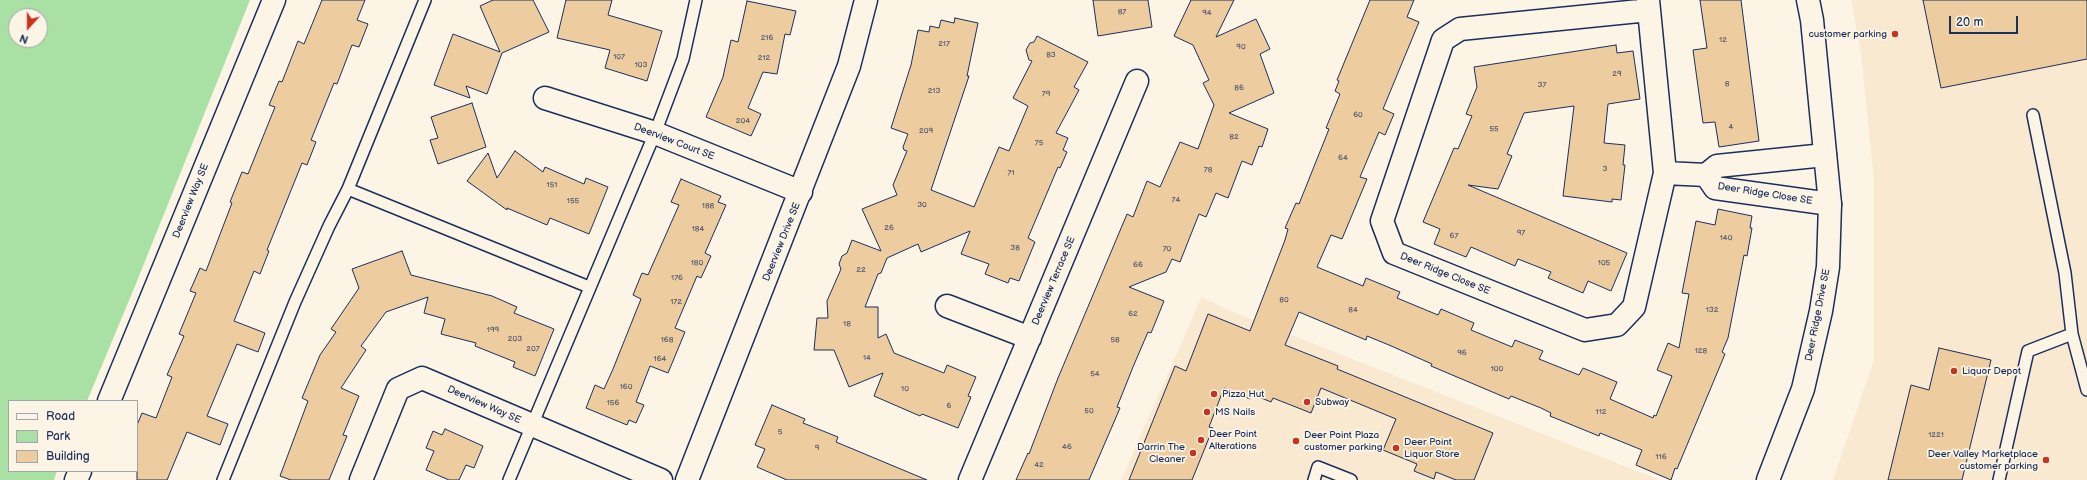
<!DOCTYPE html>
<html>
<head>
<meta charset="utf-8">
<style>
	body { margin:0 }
	#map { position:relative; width:2087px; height:480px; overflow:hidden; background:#fcf5e5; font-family:"Balsamiq Sans",sans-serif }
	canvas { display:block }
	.legend { position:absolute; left:8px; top:400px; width:130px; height:72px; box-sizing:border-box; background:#fcf5e5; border:1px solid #a2a6af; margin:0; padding:5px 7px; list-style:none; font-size:12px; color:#1b2f5e }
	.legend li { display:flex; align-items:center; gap:8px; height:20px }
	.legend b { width:20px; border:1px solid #a2a6af }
	.north { position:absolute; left:8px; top:8px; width:40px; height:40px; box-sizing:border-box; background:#fcf5e5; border:1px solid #a2a6af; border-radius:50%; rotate:201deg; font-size:11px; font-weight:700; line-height:16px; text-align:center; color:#1b2f5e }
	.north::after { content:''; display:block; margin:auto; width:14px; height:18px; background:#c8321e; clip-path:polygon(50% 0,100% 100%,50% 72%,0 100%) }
	.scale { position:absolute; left:1949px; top:16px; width:69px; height:18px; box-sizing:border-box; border:2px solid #1b2f5e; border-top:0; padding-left:5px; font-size:12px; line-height:14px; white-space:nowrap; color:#1b2f5e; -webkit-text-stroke:3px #fcf5e5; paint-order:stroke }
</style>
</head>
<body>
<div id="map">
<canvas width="2087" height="480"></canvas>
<ul class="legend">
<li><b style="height:5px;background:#fcf5e5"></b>Road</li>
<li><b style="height:11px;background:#a9e0a3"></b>Park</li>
<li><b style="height:11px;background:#edcd9f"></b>Building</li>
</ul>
<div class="north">N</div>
<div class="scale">20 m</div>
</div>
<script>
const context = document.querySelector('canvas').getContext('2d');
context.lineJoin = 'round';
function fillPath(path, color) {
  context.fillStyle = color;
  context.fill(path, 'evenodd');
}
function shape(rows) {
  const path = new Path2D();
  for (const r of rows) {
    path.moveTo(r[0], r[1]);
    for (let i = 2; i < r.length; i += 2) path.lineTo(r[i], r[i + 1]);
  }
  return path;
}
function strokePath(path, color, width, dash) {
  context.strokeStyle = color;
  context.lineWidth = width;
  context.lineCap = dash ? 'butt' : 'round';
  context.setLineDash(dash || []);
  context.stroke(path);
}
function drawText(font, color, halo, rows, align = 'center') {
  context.font = font + ' "Balsamiq Sans",sans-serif';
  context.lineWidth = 3.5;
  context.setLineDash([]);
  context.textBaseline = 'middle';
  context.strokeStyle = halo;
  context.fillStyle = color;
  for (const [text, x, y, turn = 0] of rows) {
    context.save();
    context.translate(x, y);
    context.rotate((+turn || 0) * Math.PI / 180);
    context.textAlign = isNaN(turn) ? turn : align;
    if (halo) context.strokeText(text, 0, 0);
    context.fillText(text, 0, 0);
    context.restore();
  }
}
const built = shape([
	[1851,0,2087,0,2087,480,1833,480,1874,360,1874,180,1861,53],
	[1202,297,1228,310,1660,480,1121,480]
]);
const green = shape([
	[0,0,250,0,133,291,87,401,9,401,9,471,57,471,54,480,0,480],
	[16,16,40,16,40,40,16,40]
]);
const building = shape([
	[322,0,365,0,357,20,368,24,359,47,352,45,337,84,334,83,311,140,316,142,307,165,302,163,267,250,269,251,260,274,254,271,234,321,265,333,258,352,237,344,207,416,228,424,220,445,187,432,167,480,137,480,137,425,142,413,156,418,172,377,167,375,184,336,179,334,196,293,190,291,200,268,206,271,232,203,230,202,242,172,248,174,275,107,269,105,279,81,282,82,298,41,304,44,322,0],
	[493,0,533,0,549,32,502,53,487,94,466,86,470,98,434,85,453,34,500,52,480,6,493,0],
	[566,0,612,0,608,15,662,31,647,81,605,68,610,50,557,38,566,0],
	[1093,0,1148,0,1152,27,1098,36,1093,0],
	[1191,0,1234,0,1216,37,1256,19,1270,49,1260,54,1274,93,1229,113,1268,129,1262,147,1259,146,1252,165,1242,161,1228,198,1216,193,1206,217,1199,214,1180,262,1172,259,1166,272,1129,287,1164,301,1151,333,1148,332,1133,367,1117,407,1120,408,1089,480,1016,480,1028,453,1029,454,1058,378,1127,214,1133,217,1147,181,1160,187,1180,142,1198,149,1214,105,1203,83,1209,80,1193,45,1174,36,1191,0],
	[1370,0,1414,0,1407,17,1419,22,1383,109,1394,114,1385,135,1379,132,1360,177,1367,179,1342,239,1331,235,1317,267,1363,286,1366,278,1400,292,1397,298,1438,315,1441,309,1474,323,1471,330,1512,347,1515,340,1543,351,1539,359,1579,375,1583,368,1617,382,1610,399,1653,418,1654,415,1656,416,1672,376,1657,370,1668,343,1679,348,1689,294,1682,293,1696,221,1715,225,1718,209,1752,216,1750,228,1752,228,1747,256,1744,255,1728,338,1722,352,1725,354,1677,469,1675,468,1671,480,1636,465,1642,450,1600,433,1599,436,1550,416,1551,413,1541,408,1511,396,1509,399,1431,366,1432,364,1389,345,1367,336,1366,340,1299,312,1285,345,1338,366,1337,369,1493,433,1474,480,1456,480,1436,472,1434,479,1414,471,1417,464,1383,450,1396,419,1321,388,1311,413,1273,398,1271,402,1252,394,1250,399,1224,388,1209,427,1213,428,1192,480,1129,480,1175,366,1186,371,1208,314,1250,331,1285,240,1288,229,1285,228,1296,203,1299,204,1329,129,1326,128,1340,94,1335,91,1339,81,1337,80,1370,0],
	[1700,0,1741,0,1759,141,1719,147,1715,122,1703,123,1693,50,1707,48,1700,0],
	[1923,0,2087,0,2087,59,1941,88,1923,0],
	[747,1,796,11,790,35,785,34,777,74,763,72,748,108,761,114,751,136,706,117,723,77,731,40,738,42,747,1],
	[955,18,978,23,967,76,969,76,931,190,974,207,999,147,1009,151,1028,106,1013,98,1032,61,1029,60,1026,50,1030,43,1034,42,1037,36,1088,62,1074,87,1079,90,1056,133,1068,138,1063,150,1067,152,1060,168,1058,167,1028,238,1035,242,1019,281,1010,278,1008,283,985,274,989,264,961,254,970,231,921,252,918,244,887,258,881,273,878,274,865,307,878,307,878,338,886,334,894,353,944,373,947,365,976,377,968,396,971,397,958,428,922,414,920,416,874,396,883,373,849,387,834,350,814,350,817,318,828,318,827,301,841,269,839,264,842,256,847,253,852,240,881,251,862,209,897,195,893,185,907,151,904,150,903,147,908,134,891,128,911,65,918,30,929,32,930,26,939,28,941,20,954,23,955,18],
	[1616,45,1617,53,1633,51,1640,99,1608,104,1604,143,1625,145,1623,165,1625,165,1621,200,1612,199,1612,202,1563,196,1574,106,1524,113,1507,154,1512,156,1498,189,1468,185,1627,253,1611,291,1588,281,1583,293,1548,278,1551,272,1518,259,1515,266,1471,247,1466,257,1434,244,1440,229,1423,222,1454,148,1458,149,1472,116,1466,114,1477,87,1474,67,1616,45],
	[472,103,486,147,438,164,430,140,438,138,431,117,472,103],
	[515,151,543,172,545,167,584,184,586,178,608,187,589,234,550,218,547,225,507,208,507,210,467,181,488,153,497,178,515,151],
	[681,179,721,196,718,202,726,205,705,253,711,256,701,278,697,276,675,328,685,332,668,373,650,366,636,402,644,405,636,423,629,420,627,425,586,408,595,385,604,389,613,369,641,299,633,295,642,273,648,275,679,205,671,202,681,179],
	[402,251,411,275,492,296,517,307,514,313,554,329,535,376,513,367,515,362,475,346,476,343,441,334,445,319,424,313,428,297,386,312,361,346,366,350,341,388,359,396,343,435,347,436,329,480,291,480,280,476,308,401,302,398,320,355,336,332,331,329,359,288,352,269,402,251],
	[1939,348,1991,360,1962,480,1888,480,1911,385,1929,390,1939,348],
	[772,405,805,419,803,423,838,437,836,442,927,480,787,480,757,467,765,449,755,445,772,405],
	[445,429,483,446,474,468,466,465,459,480,449,480,426,470,434,451,426,448,433,431,442,435,445,429]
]);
const service = shape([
	[348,189,589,287],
	[2072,334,2087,390],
	[223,480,295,302,329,226,348,189,425,0],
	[509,480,655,133,683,59,696,0],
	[1314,480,1318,467,1351,480],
	[1999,480,2028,351,2072,334,2065,273,2033,115]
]);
const minor = shape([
	[1648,0,1649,10,1665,173,1634,307,1617,325,1585,330,1394,253,1382,221,1443,40,1460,29,1649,10],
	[545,98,655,133,801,192],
	[1665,173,1706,175,1717,166,1825,155],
	[1706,175,1715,188,1830,204],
	[947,306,1030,338],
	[109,401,274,0],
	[76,480,80,471],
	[361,480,398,389,422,378,661,480],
	[687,480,849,66,866,0],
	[970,480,1137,81]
]);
const tertiary = shape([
	[1768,480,1803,389,1821,311,1828,267,1830,204,1812,20,1808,0]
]);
const markers = [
	[1895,34,4,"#c8321e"],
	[1954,371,4,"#c8321e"],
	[1214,394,4,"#c8321e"],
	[1307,402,4,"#c8321e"],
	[1207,412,4,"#c8321e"],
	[1201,440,4,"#c8321e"],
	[1296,441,4,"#c8321e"],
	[1396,448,4,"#c8321e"],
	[1193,453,4,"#c8321e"],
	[2046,460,4,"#c8321e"]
];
const numberNames = [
	["87",1122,12],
	["94",1207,13],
	["216",767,38],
	["12",1723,40],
	["217",944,44],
	["90",1241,47],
	["83",1051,55],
	["107",619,57],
	["212",764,58],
	["103",641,65],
	["29",1617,74],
	["8",1727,84],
	["37",1542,85],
	["86",1239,88],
	["213",934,91],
	["79",1046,94],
	["60",1358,115],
	["204",743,121],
	["4",1731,127],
	["55",1494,129],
	["209",926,131],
	["82",1234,137],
	["75",1039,143],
	["64",1343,158],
	["3",1605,169],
	["78",1208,170],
	["71",1011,173],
	["151",552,185],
	["74",1176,200],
	["155",573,201],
	["30",922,205],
	["188",708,206],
	["26",889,228],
	["184",698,229],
	["97",1521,233],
	["67",1454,236],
	["140",1726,238],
	["38",1015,248],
	["70",1167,249],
	["180",697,263],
	["105",1604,263],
	["66",1138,265],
	["22",861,270],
	["176",677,278],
	["80",1284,300],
	["172",676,302],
	["84",1353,310],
	["132",1712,310],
	["62",1133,314],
	["18",847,324],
	["199",493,330],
	["203",515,339],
	["168",667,340],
	["58",1115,340],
	["207",533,349],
	["128",1701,351],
	["96",1462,353],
	["14",867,358],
	["164",660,359],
	["100",1497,369],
	["54",1095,374],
	["160",626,387],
	["10",905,389],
	["156",613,403],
	["6",949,406],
	["50",1089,411],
	["112",1601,412],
	["5",780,432],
	["1221",1936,435],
	["46",1067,447],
	["9",817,448],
	["116",1661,457],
	["42",1039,465]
];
const poiNames = [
	["customer parking",1887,34,"right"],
	["Liquor Depot",1962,371],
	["Pizza Hut",1222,394],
	["Subway",1315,402],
	["MS Nails",1215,412],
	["Deer Point",1209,434],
	["Alterations",1209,446],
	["Deer Point Plaza",1304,435],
	["customer parking",1304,447],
	["Deer Point",1404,442],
	["Liquor Store",1404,454],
	["Darrin The",1185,447,"right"],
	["Cleaner",1185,459,"right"],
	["Deer Valley Marketplace",2038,454,"right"],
	["customer parking",2038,466,"right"]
];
const streetNames = [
	["Deerview Court SE",674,142,21],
	["Deer Ridge Close SE",1765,194,9],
	["Deerview Way SE",191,201,-68],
	["Deerview Drive SE",782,242,-68],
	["Deer Ridge Close SE",1445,274,22],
	["Deerview Terrace SE",1054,281,-67],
	["Deer Ridge Drive SE",1818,315,-79],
	["Deerview Way SE",484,405,24]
];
fillPath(built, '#f8e9d0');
fillPath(green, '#a9e0a3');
fillPath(building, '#edcd9f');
strokePath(building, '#1b2f5e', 1);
strokePath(service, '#1b2f5e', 14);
strokePath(minor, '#1b2f5e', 25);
strokePath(tertiary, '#1b2f5e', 25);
strokePath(service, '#fcf5e5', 11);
strokePath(minor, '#fcf5e5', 22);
strokePath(tertiary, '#fcf5e5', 22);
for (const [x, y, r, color] of markers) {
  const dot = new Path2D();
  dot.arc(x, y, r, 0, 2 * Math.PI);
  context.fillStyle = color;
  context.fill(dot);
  strokePath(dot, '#fcf5e5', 1.5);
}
drawText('8px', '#50566e', null, numberNames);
drawText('10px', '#1b2f5e', '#fcf5e5', poiNames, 'left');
drawText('10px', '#1b2f5e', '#fcf5e5', streetNames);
</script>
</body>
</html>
